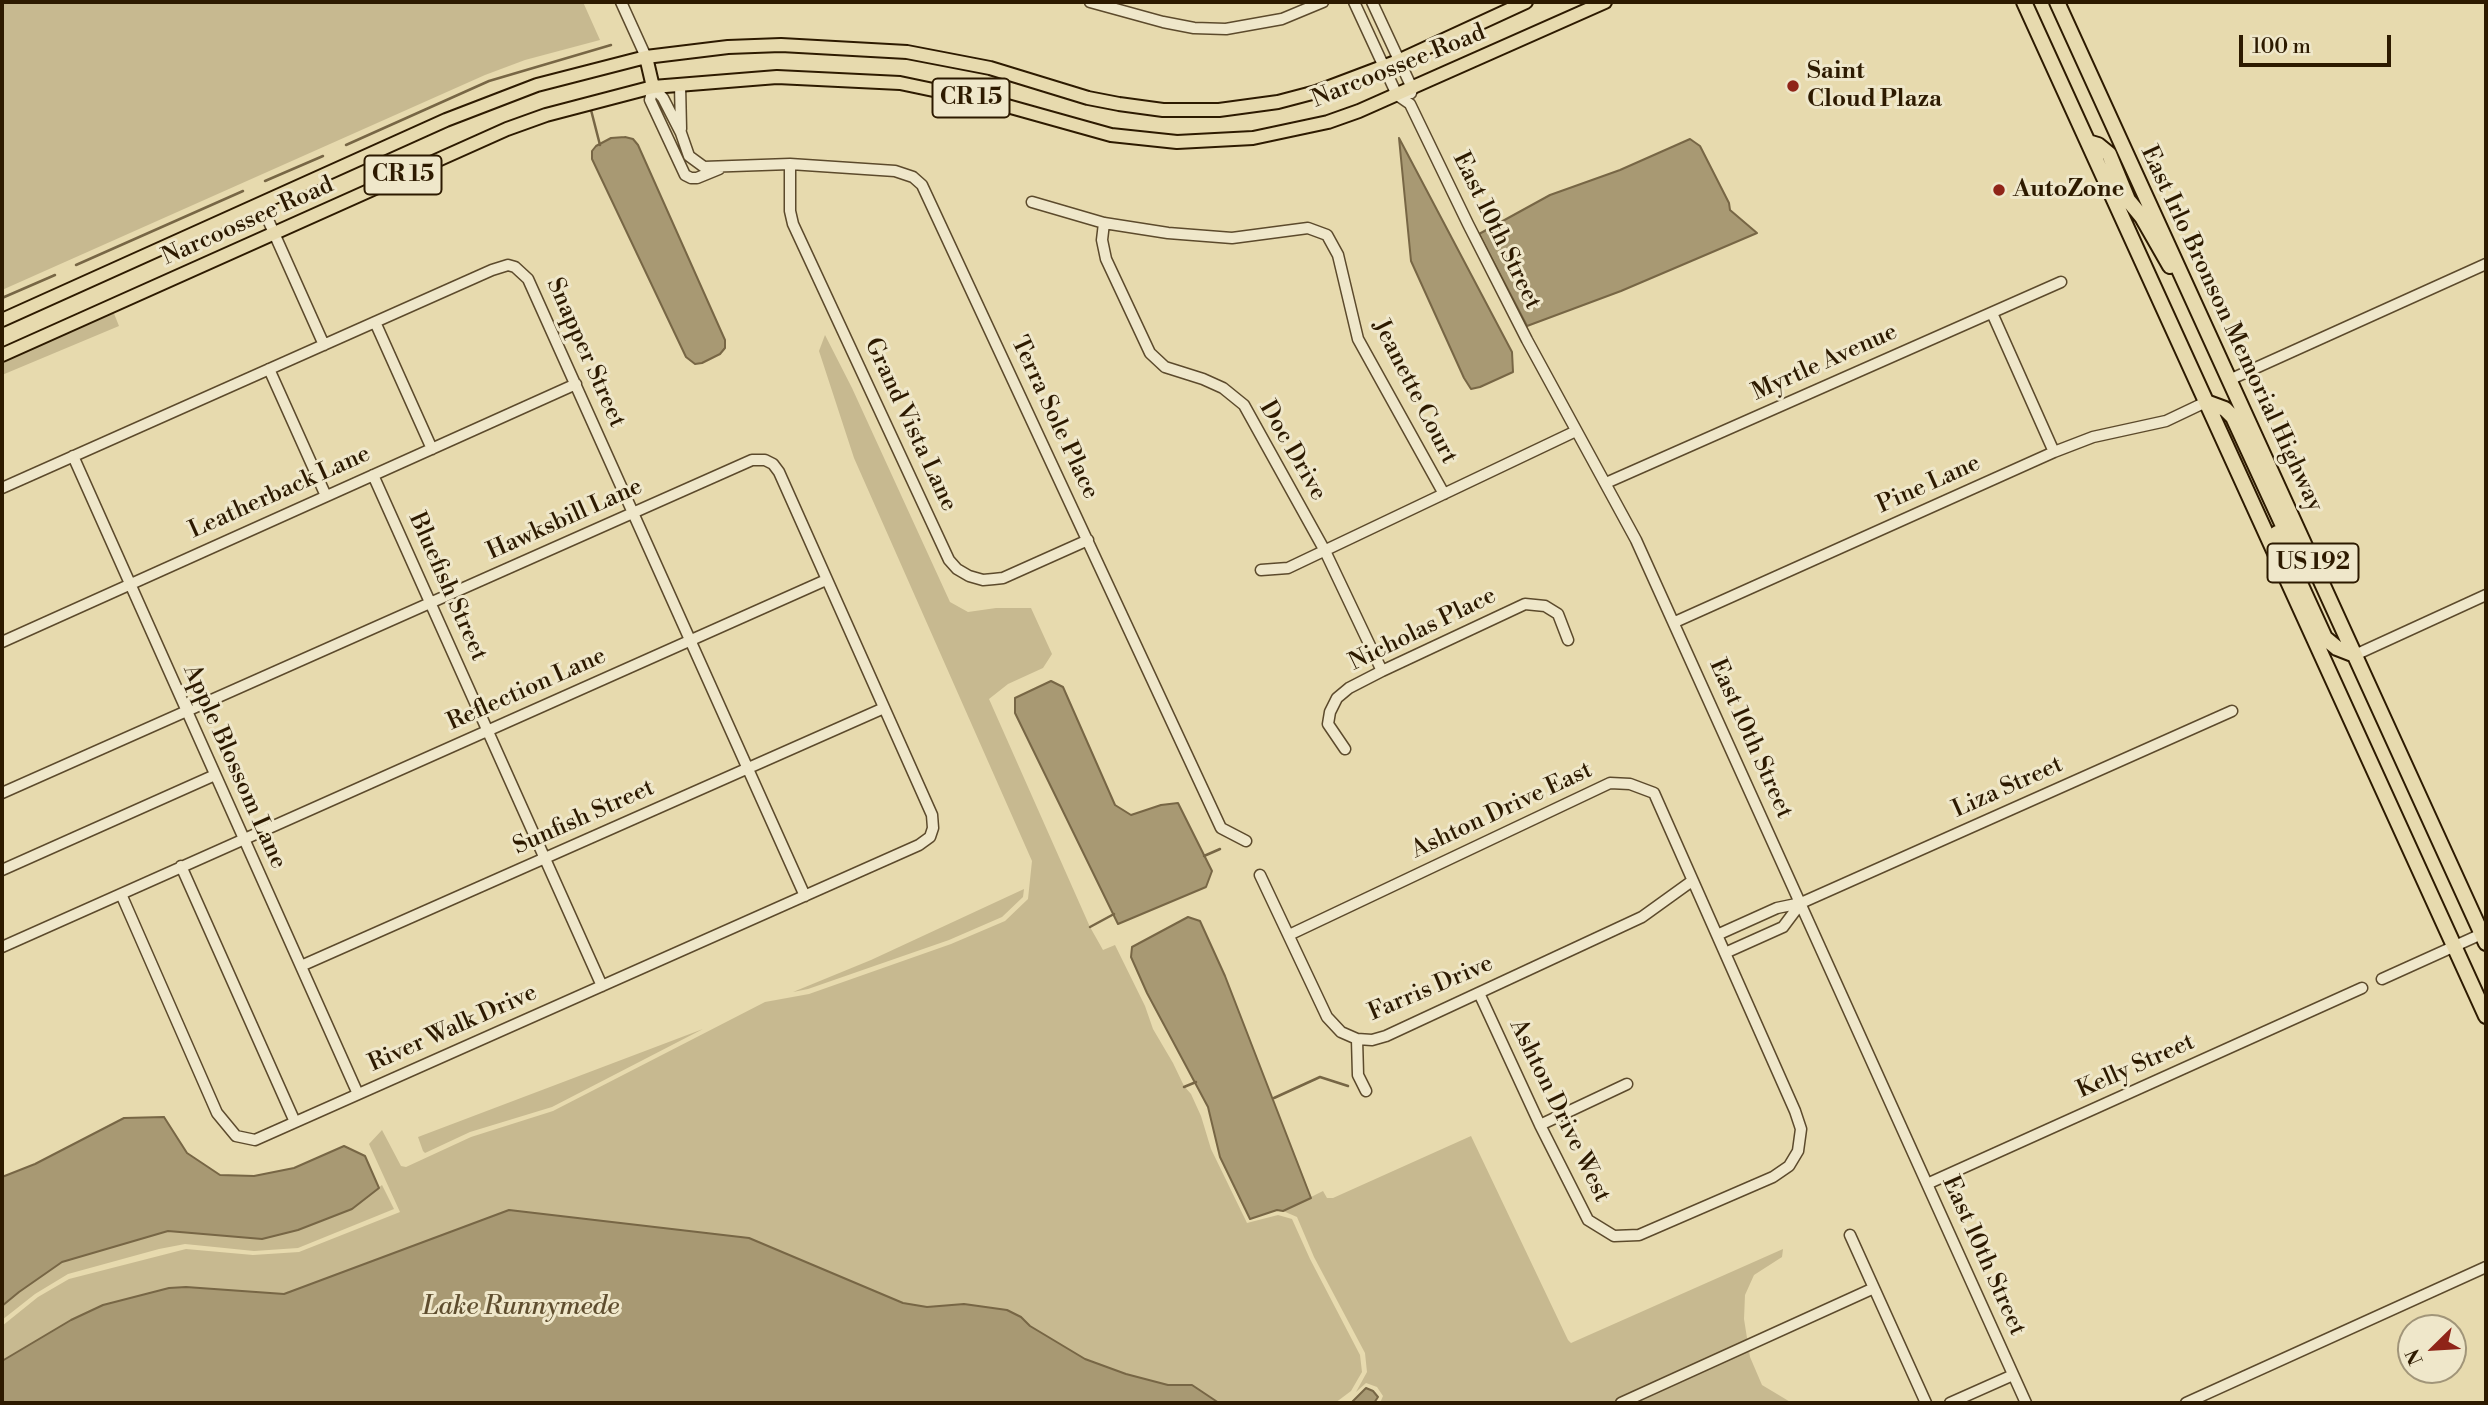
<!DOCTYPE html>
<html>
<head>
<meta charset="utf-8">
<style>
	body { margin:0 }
	#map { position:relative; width:2488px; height:1405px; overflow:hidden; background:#e7daae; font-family:"Libre Bodoni",serif }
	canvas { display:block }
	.frame { position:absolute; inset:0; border:4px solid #2d1a00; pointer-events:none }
	.north { position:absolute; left:2397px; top:1314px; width:70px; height:70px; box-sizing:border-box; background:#efe7ca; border:2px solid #a19579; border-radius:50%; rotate:246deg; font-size:19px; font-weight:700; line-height:28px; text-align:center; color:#2d1a00 }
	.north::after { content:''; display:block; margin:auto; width:24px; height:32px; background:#8f2418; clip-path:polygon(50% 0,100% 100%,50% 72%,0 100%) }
	.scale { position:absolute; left:2239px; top:35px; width:152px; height:32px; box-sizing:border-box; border:4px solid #2d1a00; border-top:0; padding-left:9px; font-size:21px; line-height:24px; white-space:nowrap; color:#2d1a00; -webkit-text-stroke:5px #efe7ca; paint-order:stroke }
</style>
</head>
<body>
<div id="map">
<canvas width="2488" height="1405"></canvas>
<div class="frame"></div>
<div class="north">N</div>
<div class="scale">100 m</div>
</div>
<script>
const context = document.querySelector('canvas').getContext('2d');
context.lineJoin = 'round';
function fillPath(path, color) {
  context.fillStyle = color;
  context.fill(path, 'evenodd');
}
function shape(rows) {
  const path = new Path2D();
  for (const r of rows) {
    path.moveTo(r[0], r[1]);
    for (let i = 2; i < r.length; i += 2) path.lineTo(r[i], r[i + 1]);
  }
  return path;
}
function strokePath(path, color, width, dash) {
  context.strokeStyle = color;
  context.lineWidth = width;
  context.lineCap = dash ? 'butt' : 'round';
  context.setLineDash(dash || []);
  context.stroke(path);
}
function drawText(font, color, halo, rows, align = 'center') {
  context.font = font + ' "Libre Bodoni",serif';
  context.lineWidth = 6;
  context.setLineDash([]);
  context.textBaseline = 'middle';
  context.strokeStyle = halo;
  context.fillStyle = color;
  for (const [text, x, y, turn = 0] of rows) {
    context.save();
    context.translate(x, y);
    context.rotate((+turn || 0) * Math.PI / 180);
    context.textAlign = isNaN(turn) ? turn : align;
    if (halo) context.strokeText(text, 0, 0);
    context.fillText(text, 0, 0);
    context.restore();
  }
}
const green = shape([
	[2,2,583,2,600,40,525,60,485,75,2,290],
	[113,311,119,326,2,375,2,361],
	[825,335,852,388,950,602,968,612,996,608,1031,608,1052,654,1043,668,1008,684,989,699,1090,927,1103,950,1115,945,1145,1006,1153,1029,1173,1063,1184,1086,1191,1094,1201,1116,1211,1149,1247,1223,1278,1215,1292,1219,1310,1259,1360,1355,1362,1372,1351,1391,1335,1403,1219,1403,1192,1385,1168,1385,1126,1374,1085,1359,1030,1326,1021,1317,947,1306,927,1307,903,1303,749,1238,509,1210,284,1294,186,1287,169,1288,103,1305,71,1320,2,1361,2,1326,38,1297,69,1279,186,1249,253,1255,299,1252,400,1212,369,1144,382,1130,401,1166,406,1167,471,1137,553,1111,765,1002,809,994,951,944,1005,921,1028,899,1032,861,854,458,819,351],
	[1024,889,1023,897,1002,917,949,940,808,989,793,992,871,960],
	[703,1029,552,1107,470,1132,425,1153,423,1151,418,1137],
	[1471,1136,1568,1340,1571,1343,1783,1249,1782,1257,1754,1275,1745,1295,1744,1319,1750,1357,1762,1385,1792,1403,1380,1403,1383,1396,1377,1387,1366,1383,1356,1392,1367,1372,1365,1353,1314,1257,1297,1217,1283,1211,1323,1191,1327,1198,1333,1198],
	[382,1185,394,1209,298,1248,254,1251,185,1244,159,1249,68,1274,35,1294,2,1320,2,1306,19,1292,62,1262,168,1231,262,1239,298,1230,352,1209]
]);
const water = shape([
	[625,137,633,139,638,145,725,340,725,348,720,354,702,363,695,364,686,357,592,159,592,151,596,146,611,138,625,137],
	[1399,138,1512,352,1513,372,1480,387,1471,389,1464,378,1411,261,1399,138],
	[1690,139,1700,146,1729,203,1730,210,1757,233,1621,291,1527,326,1479,234,1550,195,1620,170,1690,139],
	[1051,681,1063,687,1115,805,1131,815,1161,805,1178,803,1212,871,1206,887,1118,924,1015,713,1015,698,1051,681],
	[1188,917,1200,921,1225,976,1311,1198,1283,1211,1277,1210,1250,1219,1220,1157,1208,1107,1147,993,1131,957,1132,947,1188,917],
	[164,1117,187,1153,220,1175,254,1176,294,1168,344,1146,365,1156,379,1188,352,1209,298,1230,262,1239,168,1231,62,1262,19,1292,2,1306,2,1177,35,1164,124,1118,164,1117],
	[509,1210,749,1238,903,1303,927,1307,964,1304,1007,1310,1021,1317,1030,1326,1085,1359,1126,1374,1168,1385,1192,1385,1219,1403,2,1403,2,1361,71,1320,103,1305,169,1288,186,1287,284,1294,509,1210],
	[1366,1388,1373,1391,1378,1397,1374,1403,1351,1403,1366,1388]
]);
const stream = shape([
	[591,110,600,145],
	[346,145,489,81,611,45],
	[265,181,323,156],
	[76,265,243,191],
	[2,298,55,275],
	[1204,856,1220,849],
	[1090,927,1114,914],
	[1184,1087,1196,1082],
	[1274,1098,1320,1077,1348,1086]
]);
const minor = shape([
	[621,2,646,57],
	[1090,2,1163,22,1194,28,1226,29,1282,19,1323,2],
	[1354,2,1397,95,1410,104,1468,224,1527,340,1636,540,2026,1403],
	[1372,2,1412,88,1411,93],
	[680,85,681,129],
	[653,87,663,98,681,133,689,156,704,167,790,164,895,171,913,177,922,185,1221,828,1246,841],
	[653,87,650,100,685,175,691,178,697,178,719,169],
	[790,164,790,211,793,224,949,560,957,569,969,576,983,580,994,579,1003,578,1088,540],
	[1032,202,1104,223,1168,233,1232,238,1308,228,1327,235,1338,255,1358,339,1444,494],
	[261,204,324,345],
	[1104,223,1102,240,1106,259,1150,353,1165,367,1203,379,1223,388,1244,405,1325,551,1382,671],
	[1992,313,2054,452],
	[375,322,432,449],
	[269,369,326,496],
	[2229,380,2486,264],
	[73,456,358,1094],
	[373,475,602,986],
	[1606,483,2061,282],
	[2,488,492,270,508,265,515,267,528,279,805,896],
	[1261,570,1288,568,1576,431],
	[1675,622,2054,452,2093,437,2166,421,2206,402],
	[2,642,576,384],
	[2355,655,2486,595],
	[1345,749,1328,724,1330,712,1337,698,1349,688,1382,671,1525,604,1545,606,1558,614,1568,640],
	[2,793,752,460,765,460,773,464,779,472,932,815,933,828,930,837,919,845,255,1140,236,1136,217,1113,121,894],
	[181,866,295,1122],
	[2,870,215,775],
	[1260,875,1327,1017,1341,1032,1357,1039,1372,1040,1386,1036,1642,917,1692,881],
	[1289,935,1610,783,1630,784,1654,793,1795,1111,1801,1129,1798,1151,1789,1166,1773,1177,1639,1235,1614,1236,1588,1220,1540,1125,1479,993],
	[1717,935,1777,908,1801,903,2232,711],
	[2,947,826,580],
	[1725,953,1783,927,1801,903],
	[301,966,884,708],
	[2382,979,2486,932],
	[1357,1039,1358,1075,1366,1091],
	[1540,1125,1627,1084],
	[1927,1184,2362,988],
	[1850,1235,1926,1403],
	[1621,1403,1874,1288],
	[1950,1403,2013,1375],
	[2186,1403,2486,1267]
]);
const major = shape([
	[646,57,653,87],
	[2,320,446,120,537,85,646,57,728,47,781,45,907,52,990,68,1088,98,1119,104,1163,110,1219,110,1278,102,1316,92,1398,61,1526,2],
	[2,355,507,129,546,115,653,87,777,77,900,83,1000,104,1111,135,1177,142,1253,138,1328,122,1359,111,1605,2]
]);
const highway = shape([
	[2024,2,2486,1016],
	[2057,2,2486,943],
	[2088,142,2098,145,2109,154,2128,200,2142,217,2170,266],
	[2206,402,2225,409,2233,417,2291,543],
	[2277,533,2325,638,2337,648,2355,655]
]);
const markers = [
	[1793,86,7,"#8f2418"],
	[1999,190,7,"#8f2418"]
];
const shields = [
	[971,98,77],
	[403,175,77],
	[2313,563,91]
];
const shieldNames = [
	["CR 15",971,98],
	["CR 15",403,175],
	["US 192",2313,563]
];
const streetNames = [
	["Narcoossee Road",1399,67,-22],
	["Narcoossee Road",248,222,-24],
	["East 10th Street",1496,231,64],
	["East Irlo Bronson Memorial Highway",2231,329,65],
	["Snapper Street",585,353,66],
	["Myrtle Avenue",1825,363,-24],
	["Jeanette Court",1414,392,63],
	["Terra Sole Place",1054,418,65],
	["Grand Vista Lane",910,425,65],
	["Doc Drive",1292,451,60],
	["Pine Lane",1929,485,-24],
	["Leatherback Lane",280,493,-24],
	["Hawksbill Lane",565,520,-24],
	["Bluefish Street",447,587,66],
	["Nicholas Place",1423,630,-26],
	["Reflection Lane",527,690,-24],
	["East 10th Street",1750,739,66],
	["Apple Blossom Lane",234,767,66],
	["Liza Street",2008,788,-24],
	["Ashton Drive East",1502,811,-25],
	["Sunfish Street",584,818,-24],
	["Farris Drive",1431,989,-23],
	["River Walk Drive",453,1029,-24],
	["Kelly Street",2136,1067,-24],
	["Ashton Drive West",1559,1111,64],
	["East 10th Street",1983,1256,66]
];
const poiNames = [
	["Saint",1807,72],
	["Cloud Plaza",1807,100],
	["AutoZone",2013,190]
];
const waterNames = [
	["Lake Runnymede",521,1308]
];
fillPath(green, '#c7b990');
fillPath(water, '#a89973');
strokePath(water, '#776645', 2);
strokePath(stream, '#776645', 2.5);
strokePath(minor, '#5c4a2c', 13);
strokePath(major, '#2d1a00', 16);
strokePath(highway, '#2d1a00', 18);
strokePath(minor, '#efe7ca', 10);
strokePath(major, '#e7daae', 12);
strokePath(highway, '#e7daae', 14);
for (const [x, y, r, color] of markers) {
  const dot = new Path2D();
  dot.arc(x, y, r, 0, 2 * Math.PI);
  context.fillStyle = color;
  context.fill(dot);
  strokePath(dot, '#efe7ca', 2.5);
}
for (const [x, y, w] of shields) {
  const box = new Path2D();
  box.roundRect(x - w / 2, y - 19.5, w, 39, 5);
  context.fillStyle = '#efe7ca';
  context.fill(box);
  strokePath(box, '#2d1a00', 2);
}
drawText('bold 23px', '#2d1a00', null, shieldNames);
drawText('24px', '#2d1a00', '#efe7ca', streetNames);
drawText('bold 24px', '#2d1a00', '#efe7ca', poiNames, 'left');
drawText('italic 26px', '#5e4d2e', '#efe7ca', waterNames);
</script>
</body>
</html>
